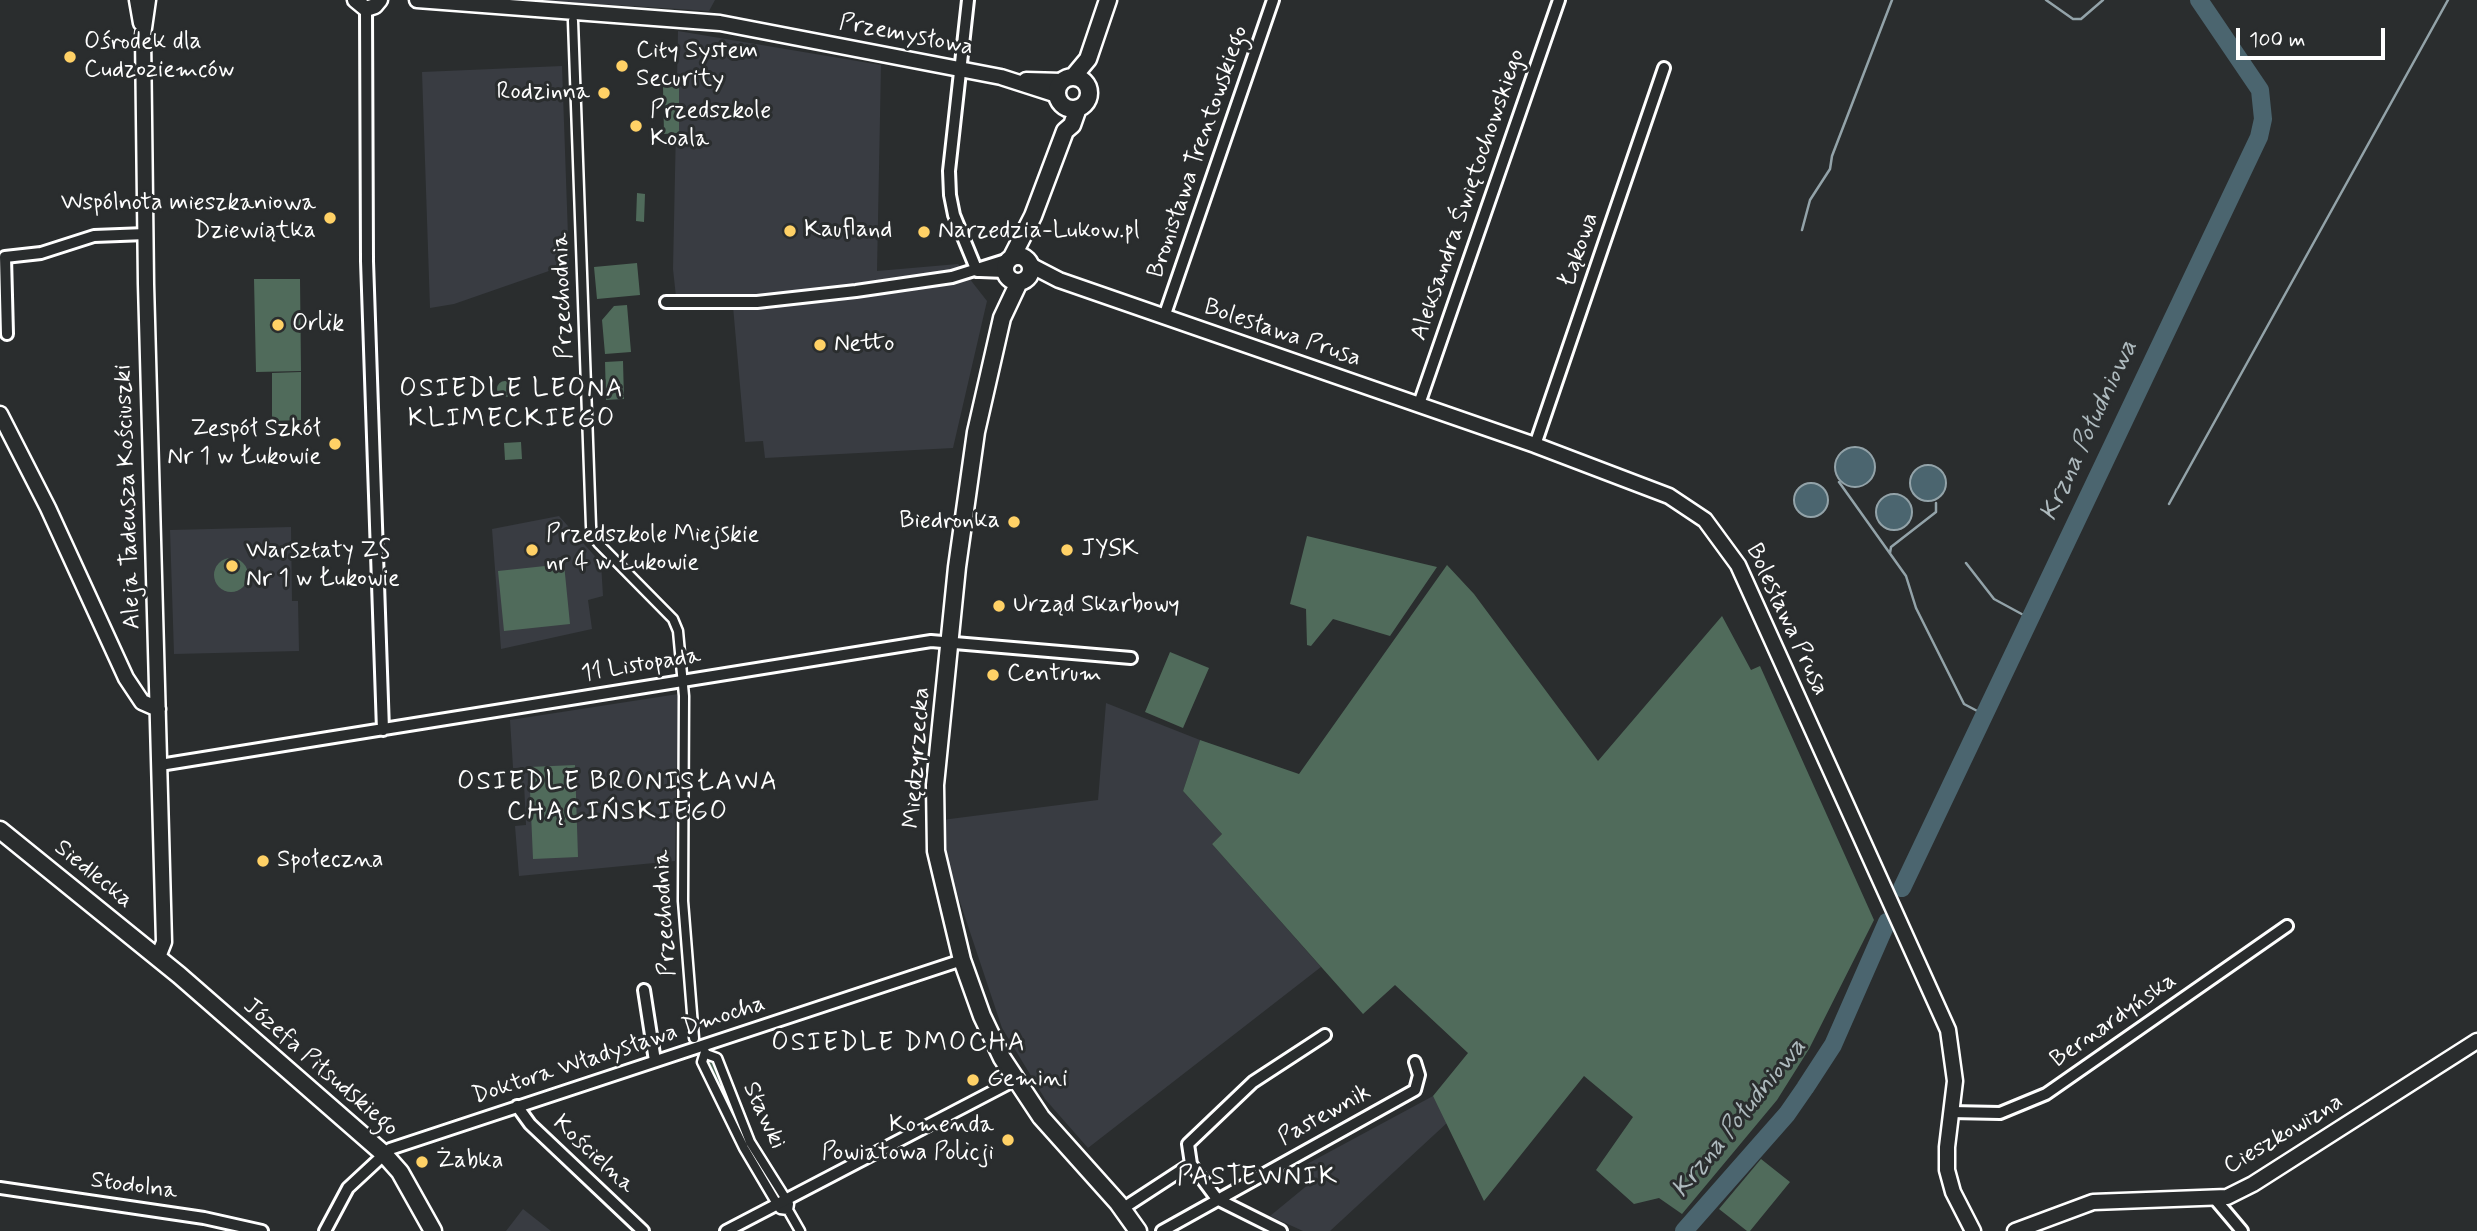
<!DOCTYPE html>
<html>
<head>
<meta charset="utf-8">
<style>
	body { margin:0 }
	#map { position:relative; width:2477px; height:1231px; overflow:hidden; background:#2a2d2e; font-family:Mynerve,sans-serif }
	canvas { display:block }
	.scale { position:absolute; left:2236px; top:28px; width:149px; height:32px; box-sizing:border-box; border:4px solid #fff; border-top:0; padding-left:9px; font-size:21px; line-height:24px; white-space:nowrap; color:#fff; -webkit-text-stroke:5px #2a2d2e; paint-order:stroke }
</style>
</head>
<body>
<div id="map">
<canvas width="2477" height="1231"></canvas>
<div class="scale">100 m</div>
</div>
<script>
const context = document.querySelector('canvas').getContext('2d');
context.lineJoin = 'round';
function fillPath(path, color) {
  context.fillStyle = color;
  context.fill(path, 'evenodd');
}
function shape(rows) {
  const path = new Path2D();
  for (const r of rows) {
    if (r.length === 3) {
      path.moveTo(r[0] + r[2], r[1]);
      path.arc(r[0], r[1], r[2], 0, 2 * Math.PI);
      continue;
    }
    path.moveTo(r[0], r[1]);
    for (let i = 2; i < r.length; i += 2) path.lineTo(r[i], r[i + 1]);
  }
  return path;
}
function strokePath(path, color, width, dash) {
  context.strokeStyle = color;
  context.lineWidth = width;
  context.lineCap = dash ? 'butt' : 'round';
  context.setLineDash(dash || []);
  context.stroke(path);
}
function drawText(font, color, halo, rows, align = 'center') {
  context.font = font + ' Mynerve,sans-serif';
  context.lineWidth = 6;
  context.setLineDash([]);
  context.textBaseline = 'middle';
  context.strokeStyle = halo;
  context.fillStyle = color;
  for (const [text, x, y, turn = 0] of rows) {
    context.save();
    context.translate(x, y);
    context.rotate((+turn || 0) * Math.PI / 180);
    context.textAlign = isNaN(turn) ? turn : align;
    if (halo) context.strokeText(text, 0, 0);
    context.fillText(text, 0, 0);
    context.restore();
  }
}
const built = shape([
	[536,0,715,0,709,11],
	[678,31,881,65,877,271,958,264,987,301,953,448,765,458,763,441,745,442,732,295,676,297,673,269],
	[562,66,569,264,454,304,430,308,422,72],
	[559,516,601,563,603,596,588,600,592,629,501,649,492,529],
	[291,527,292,601,298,601,299,651,174,654,170,530],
	[678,694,675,861,519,876,515,826,526,825,524,783,514,783,510,720],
	[1106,703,1200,740,1183,791,1222,834,1212,844,1321,967,1088,1148,1045,1099,1002,1028,947,863,942,820,1098,800],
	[1433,1096,1448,1122,1330,1231,1303,1231,1270,1216,1315,1179,1307,1164],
	[523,1209,551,1231,506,1231]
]);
const green = shape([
	[679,86,679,133,664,134,663,87],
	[637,193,645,194,644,222,636,221],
	[637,263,640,295,597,299,594,267],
	[254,279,300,279,301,371,256,372],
	[627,305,631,352,605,354,602,320,614,306],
	[623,361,624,399,606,400,605,362],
	[301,372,301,420,272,421,272,373],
	[505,389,8],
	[521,442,522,459,505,460,504,443],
	[1307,536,1437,567,1390,636,1333,619,1311,646,1307,645,1306,609,1290,604],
	[231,575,17],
	[564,564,570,624,504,631,498,571],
	[1447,565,1474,594,1598,761,1722,616,1751,670,1760,666,1874,920,1809,1049,1777,1100,1682,1214,1659,1198,1634,1204,1596,1170,1633,1117,1584,1076,1484,1201,1433,1096,1468,1053,1395,985,1363,1014,1212,844,1222,834,1183,791,1200,740,1299,774],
	[1170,652,1209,668,1183,728,1145,712],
	[575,765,578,857,533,859,529,767],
	[715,1059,726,1088,719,1091,706,1063],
	[1761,1159,1790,1182,1750,1231,1747,1231,1719,1209]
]);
const water = shape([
	[1855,467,20],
	[1928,483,18],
	[1811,500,17],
	[1894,512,18]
]);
const stream = shape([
	[2046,0,2073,19,2081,19,2103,0],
	[1802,230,1810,200,1830,169,1832,156,1892,0],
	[1839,482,1906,576,1916,608,1964,704,1983,714],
	[2169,504,2448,0],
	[1890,553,1891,547,1936,512,1936,503],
	[1966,563,1994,599,2029,618]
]);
const river = shape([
	[1902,888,2259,137,2263,119,2260,90,2199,0],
	[1684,1231,1787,1114,1805,1088,1833,1045,1887,922]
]);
const pedestrian = shape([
	[573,21,591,526,592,535,599,544,673,619,678,631,684,696,683,901,694,1038],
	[705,1052,702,1062,744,1148,780,1209,788,1210],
	[706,1054,717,1058,750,1142,789,1204,788,1210,800,1231]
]);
const minor = shape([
	[968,0,949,171,950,195,954,215,977,271],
	[366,9,367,261,383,730],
	[980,271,1005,272],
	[666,302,757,302,856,291,952,277,1009,259],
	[1164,317,1273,0],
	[7,334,5,257,41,253,94,236,146,234],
	[1419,404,1559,0],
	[1535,445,1664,68],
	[160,765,931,641,1131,658],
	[644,990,655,1061],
	[517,1106,530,1124,643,1231],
	[1951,1112,2000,1113,2046,1094,2287,926],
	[0,1188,204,1218,262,1231],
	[2215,1199,2242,1231],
	[1122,1209,1191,1164],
	[325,1231,348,1188,390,1149,962,960],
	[726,1231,1015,1080],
	[1162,1231,1415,1090,1419,1075,1415,1062],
	[1281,1231,1217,1199,1191,1164,1188,1144,1253,1082,1325,1035]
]);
const tertiary = shape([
	[137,0,141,23],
	[148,0,143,35,146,284,164,942,158,957],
	[355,0,366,9,375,6,380,0],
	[417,0,720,23,1001,77,1057,95],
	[1026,80,1062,81],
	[1030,265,1059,280,1535,445,1669,496,1705,520,1738,565,1948,1030,1955,1081,1947,1147,1947,1170,1953,1192,1973,1231],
	[0,414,48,508,126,678,142,702,158,709],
	[2015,1231,2093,1202,2227,1197,2253,1184,2477,1041]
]);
const secondary = shape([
	[1073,93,16],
	[1073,77,1088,59,1108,0],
	[1018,269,13],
	[1012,257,1033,216,1065,131,1072,125,1078,108],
	[1019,282,1002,318,976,432,957,567,935,785,936,851,962,960,982,1016,1002,1058,1041,1117,1118,1203,1138,1231],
	[0,830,179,975,384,1154,400,1172,433,1231]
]);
const markers = [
	[70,57,7,"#ffd166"],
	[622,66,7,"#ffd166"],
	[604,93,7,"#ffd166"],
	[636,126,7,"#ffd166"],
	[330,218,7,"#ffd166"],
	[790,231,7,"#ffd166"],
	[924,232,7,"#ffd166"],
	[278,325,7,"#ffd166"],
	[820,345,7,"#ffd166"],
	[335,444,7,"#ffd166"],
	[1014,522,7,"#ffd166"],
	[532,550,7,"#ffd166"],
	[1067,550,7,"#ffd166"],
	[232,566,7,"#ffd166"],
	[999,606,7,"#ffd166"],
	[993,675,7,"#ffd166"],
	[263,861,7,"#ffd166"],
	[973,1080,7,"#ffd166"],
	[1008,1140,7,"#ffd166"],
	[422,1162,7,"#ffd166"]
];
const streetNames = [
	["Przemysłowa",906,36,11],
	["Bronisława Trentowskiego",1199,152,-71],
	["Aleksandra Świętochowskiego",1469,195,-71],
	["Łąkowa",1580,250,-71],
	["Przechodnia",564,296,-92],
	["Bolesława Prusa",1282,334,19],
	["Aleja Tadeusza Kościuszki",129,497,-92],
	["Bolesława Prusa",1786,620,65],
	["11 Listopada",641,666,-9],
	["Międzyrzecka",918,758,-86],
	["Siedlecka",93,875,39],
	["Przechodnia",666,913,-93],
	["Bernardyńska",2114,1021,-35],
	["Doktora Władysława Dmocha",619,1051,-18],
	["Józefa Piłsudskiego",320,1068,41],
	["Stawki",763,1116,65],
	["Pastewnik",1325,1116,-29],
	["Cieszkowizna",2284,1135,-31],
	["Kościelna",593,1155,43],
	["Stodolna",134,1187,8]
];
const poiNames = [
	["Ośrodek dla",84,43],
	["Cudzoziemców",84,71],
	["City System",636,52],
	["Security",636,80],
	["Rodzinna",590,93,"right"],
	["Przedszkole",650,112],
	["Koala",650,140],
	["Wspólnota mieszkaniowa",316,204,"right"],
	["Dziewiątka",316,232,"right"],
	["Kaufland",804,231],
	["Narzedzia-Lukow.pl",938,232],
	["Orlik",292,325],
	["Netto",834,345],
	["Zespół Szkół",321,430,"right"],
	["Nr 1 w Łukowie",321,458,"right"],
	["Biedronka",1000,522,"right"],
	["Przedszkole Miejskie",546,536],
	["nr 4 w Łukowie",546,564],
	["JYSK",1081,550],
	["Warsztaty ZS",246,552],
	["Nr 1 w Łukowie",246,580],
	["Urząd Skarbowy",1013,606],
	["Centrum",1007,675],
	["Społeczna",277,861],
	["Gemini",987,1080],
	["Komenda",994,1126,"right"],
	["Powiatowa Policji",994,1154,"right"],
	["Żabka",436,1162]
];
const neighbourhoodNames = [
	["OSIEDLE LEONA",512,391],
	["KLIMECKIEGO",512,421],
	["OSIEDLE BRONISŁAWA",618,784],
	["CHĄCIŃSKIEGO",618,814],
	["OSIEDLE DMOCHA",899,1045],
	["PASTEWNIK",1258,1179]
];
const waterNames = [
	["Krzna Południowa",2090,431,-65],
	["Krzna Południowa",1740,1119,-51]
];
fillPath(built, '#393c42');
fillPath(green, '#506b5b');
fillPath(water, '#4b656f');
strokePath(water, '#93a3a9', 2);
strokePath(stream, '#93a3a9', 2.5);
strokePath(river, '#4b656f', 18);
strokePath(pedestrian, '#fff', 13);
strokePath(minor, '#fff', 16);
strokePath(tertiary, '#fff', 19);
strokePath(secondary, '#fff', 21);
strokePath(pedestrian, '#2a2d2e', 8);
strokePath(minor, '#2a2d2e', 10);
strokePath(tertiary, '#2a2d2e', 14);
strokePath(secondary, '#2a2d2e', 16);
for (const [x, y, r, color] of markers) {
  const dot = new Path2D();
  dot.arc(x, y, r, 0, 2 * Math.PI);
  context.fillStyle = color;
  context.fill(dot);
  strokePath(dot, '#2a2d2e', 2.5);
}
drawText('24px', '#fff', '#2a2d2e', streetNames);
drawText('24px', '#fff', '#2a2d2e', poiNames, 'left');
context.letterSpacing = '2px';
drawText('26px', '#fff', '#2a2d2e', neighbourhoodNames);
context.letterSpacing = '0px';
drawText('italic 26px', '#aebabe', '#2a2d2e', waterNames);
</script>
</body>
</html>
